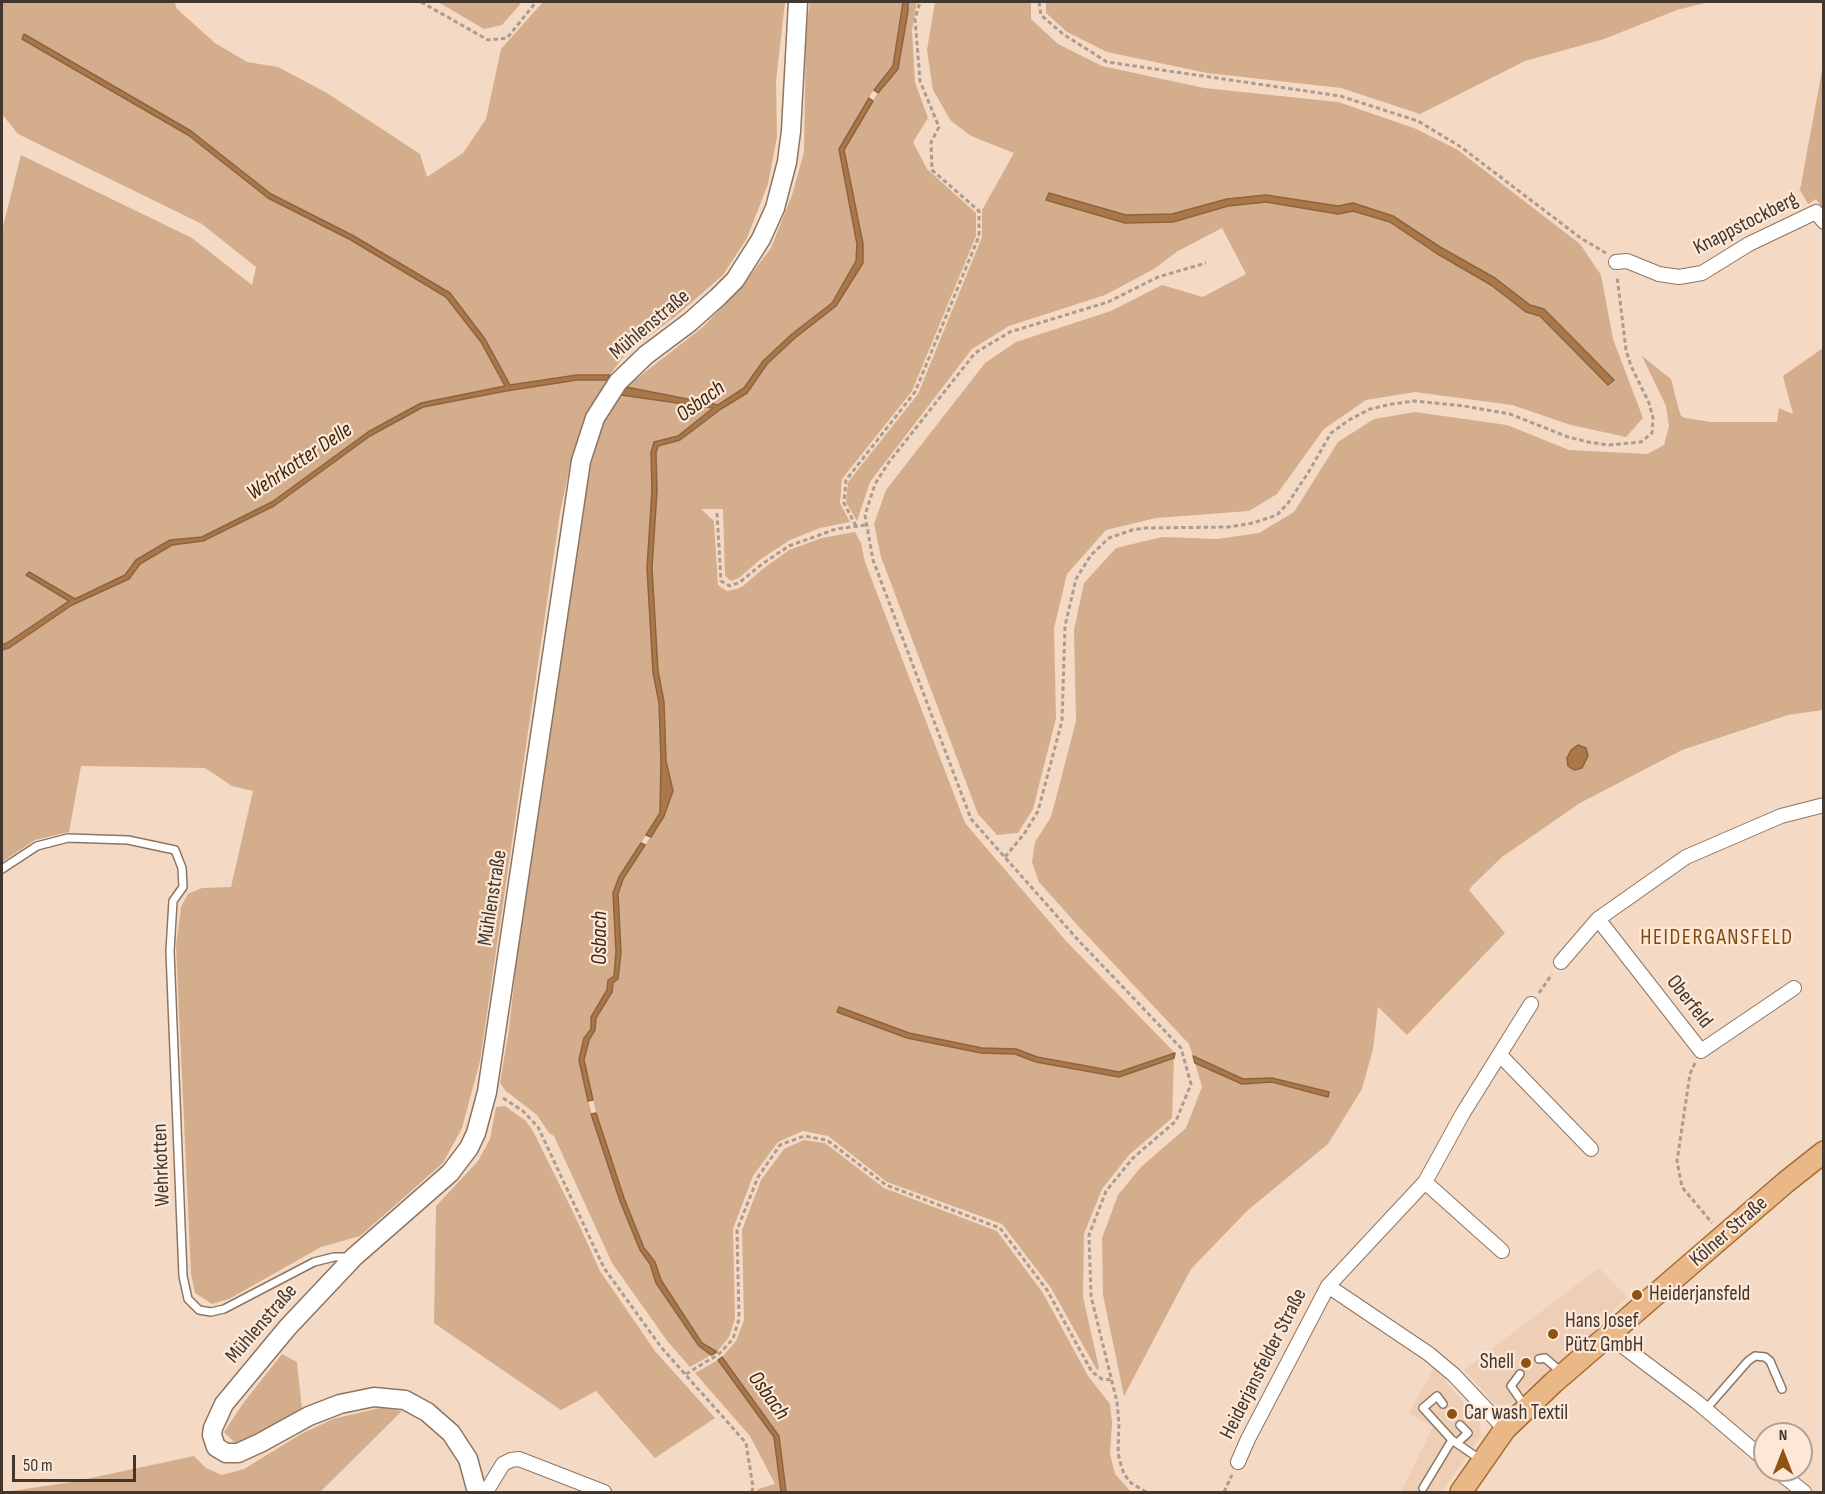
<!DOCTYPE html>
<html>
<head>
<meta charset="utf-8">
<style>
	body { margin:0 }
	#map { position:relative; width:1825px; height:1494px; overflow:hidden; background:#f4dac5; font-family:"Sofia Sans Condensed",sans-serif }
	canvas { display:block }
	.frame { position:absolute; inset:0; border:3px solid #41372f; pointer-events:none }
	.north { position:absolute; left:1753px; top:1422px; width:60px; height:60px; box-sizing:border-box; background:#fde8d7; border:2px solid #b2a194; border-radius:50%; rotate:0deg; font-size:16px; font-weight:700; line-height:24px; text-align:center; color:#41372f }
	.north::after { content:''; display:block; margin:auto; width:21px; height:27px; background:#8e5211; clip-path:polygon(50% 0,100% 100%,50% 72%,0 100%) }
	.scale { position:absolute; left:12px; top:1455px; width:124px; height:27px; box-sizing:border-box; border:3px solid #41372f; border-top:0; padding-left:8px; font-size:18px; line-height:21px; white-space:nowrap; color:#41372f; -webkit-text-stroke:4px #fde8d7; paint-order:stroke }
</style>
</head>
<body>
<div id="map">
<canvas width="1825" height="1494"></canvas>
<div class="frame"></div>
<div class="north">N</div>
<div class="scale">50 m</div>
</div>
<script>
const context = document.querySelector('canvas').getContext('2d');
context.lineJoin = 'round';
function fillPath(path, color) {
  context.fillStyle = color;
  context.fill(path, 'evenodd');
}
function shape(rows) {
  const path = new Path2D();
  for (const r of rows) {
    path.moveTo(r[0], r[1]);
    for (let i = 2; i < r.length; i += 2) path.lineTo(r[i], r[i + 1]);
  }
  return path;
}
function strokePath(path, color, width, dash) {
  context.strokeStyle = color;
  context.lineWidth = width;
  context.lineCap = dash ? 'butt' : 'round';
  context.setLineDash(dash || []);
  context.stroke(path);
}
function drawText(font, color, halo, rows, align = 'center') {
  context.font = font + ' "Sofia Sans Condensed",sans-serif';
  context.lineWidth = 4.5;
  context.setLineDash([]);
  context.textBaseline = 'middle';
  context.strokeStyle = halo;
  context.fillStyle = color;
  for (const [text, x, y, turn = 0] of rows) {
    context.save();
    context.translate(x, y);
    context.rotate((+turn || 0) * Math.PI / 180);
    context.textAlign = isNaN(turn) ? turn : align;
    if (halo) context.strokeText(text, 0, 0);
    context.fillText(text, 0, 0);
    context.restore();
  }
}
const built = shape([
	[1599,1268,1627,1297,1590,1335,1510,1404,1501,1406,1493,1402,1464,1370],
	[1434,1368,1447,1378,1444,1380,1480,1421,1481,1436,1442,1492,1401,1492,1433,1427,1409,1413]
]);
const green = shape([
	[2,2,175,2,176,8,215,43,247,62,278,67,327,93,420,154,427,177,463,153,486,119,501,49,543,2,785,2,776,82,777,137,768,184,747,238,723,275,676,316,626,353,610,375,577,375,510,385,485,339,449,293,352,235,271,194,191,131,24,34,22,39,188,135,268,198,351,240,446,297,481,342,505,386,421,403,368,432,272,502,202,537,170,540,136,560,125,575,74,599,26,576,69,601,7,643,2,645,2,230,21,155,192,238,252,285,256,267,202,224,18,134,2,114],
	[438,2,522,2,502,25,484,29],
	[810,2,903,2,893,66,871,94,839,149,857,244,856,261,832,303,792,334,763,361,744,388,718,405,626,387,703,327,743,285,771,248,792,195,804,152,806,30],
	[908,2,917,2,912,30,915,82,928,118,913,142,927,169,976,213,976,236,912,391,842,479,840,503,850,522,820,528,790,540,761,559,739,578,731,581,725,576,723,509,701,509,714,521,718,585,727,591,737,589,743,586,764,568,789,550,822,538,855,532,861,543,865,562,965,823,1066,941,1175,1053,1119,1072,1037,1057,1016,1049,982,1048,909,1033,840,1007,837,1011,907,1038,981,1053,1015,1054,1036,1062,1119,1077,1174,1058,1172,1118,1129,1155,1102,1189,1084,1234,1083,1297,1099,1368,1097,1370,1051,1288,1002,1224,887,1182,828,1136,803,1131,778,1142,753,1176,733,1229,735,1319,729,1337,717,1352,703,1343,660,1280,655,1262,644,1248,624,1198,597,1117,584,1060,589,1040,595,1030,596,1018,612,992,613,983,621,952,618,893,623,879,664,816,673,791,666,761,664,702,658,671,652,568,657,490,656,453,658,446,680,440,721,409,747,393,767,364,795,338,836,306,863,263,863,244,844,150,875,97,898,69],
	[935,2,1031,2,1031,19,1058,44,1102,66,1204,88,1338,102,1414,128,1458,150,1580,244,1601,275,1613,339,1643,418,1626,437,1571,425,1512,405,1415,392,1366,400,1324,429,1277,494,1249,511,1156,518,1106,530,1067,574,1054,628,1056,718,1033,809,1018,833,997,835,978,814,881,557,874,524,886,490,985,363,1016,342,1111,311,1162,285,1203,297,1246,274,1222,228,1178,251,1154,269,1105,295,1009,326,972,349,870,482,857,521,846,502,848,482,918,394,982,237,982,210,1014,153,971,136,951,121,933,90,927,50],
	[1049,193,1126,215,1172,214,1227,199,1338,206,1353,203,1393,216,1440,247,1495,278,1530,305,1544,309,1608,385,1540,316,1526,312,1491,285,1436,253,1390,222,1352,211,1338,214,1266,202,1228,206,1173,222,1125,223,1047,200],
	[1046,2,1709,2,1677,10,1604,39,1525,61,1420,114,1341,88,1207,73,1107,52,1067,32,1046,13],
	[1823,65,1824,209,1823,209,1816,199,1808,204,1800,190],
	[1823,348,1823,710,1788,715,1682,750,1580,803,1502,857,1473,885,1469,890,1505,933,1407,1035,1378,1007,1373,1049,1362,1089,1328,1144,1247,1211,1191,1269,1124,1396,1103,1295,1102,1238,1118,1195,1141,1167,1186,1128,1202,1087,1195,1063,1242,1084,1272,1082,1328,1097,1272,1078,1243,1079,1193,1056,1189,1044,1080,928,1039,882,1032,862,1035,842,1051,817,1076,721,1074,630,1084,583,1116,548,1162,537,1217,539,1259,533,1294,512,1338,442,1374,419,1415,412,1507,425,1569,450,1647,454,1664,445,1669,426,1666,406,1642,356,1671,379,1679,410,1681,416,1685,418,1711,422,1777,422,1779,408,1793,414,1783,376],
	[577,380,607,380,586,417,570,466,560,513,480,1061,462,1128,443,1163,360,1236,321,1247,229,1299,212,1304,195,1293,191,1274,176,946,181,907,188,894,202,888,231,887,253,791,232,786,205,768,81,766,69,832,35,840,2,862,2,650,9,648,72,605,129,579,139,564,172,545,203,541,274,506,370,436,423,407,506,391],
	[621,395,714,408,678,436,654,442,651,453,652,490,647,568,653,672,659,703,661,761,660,814,619,877,613,893,616,952,614,976,608,980,607,990,591,1017,591,1029,584,1038,579,1060,593,1120,620,1201,640,1250,650,1264,656,1283,699,1346,711,1355,690,1367,668,1342,612,1263,554,1136,549,1133,537,1115,506,1091,500,1083,509,1029,520,930,586,480,601,428],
	[505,1106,526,1121,533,1131,575,1216,600,1271,655,1351,715,1418,655,1458,596,1391,561,1410,434,1323,436,1206,478,1161,490,1139,496,1107],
	[804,1140,825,1143,884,1188,997,1231,1043,1293,1088,1376,1110,1404,1112,1423,1110,1454,1115,1474,1131,1492,786,1492,779,1435,722,1357,736,1341,744,1320,742,1230,761,1180,784,1149],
	[282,1354,297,1362,302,1410,236,1444,224,1432,244,1402],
	[718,1360,774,1437,781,1492,757,1492,758,1489,775,1484,750,1436,695,1373],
	[380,1408,402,1411,320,1492,5,1492,72,1482,194,1456,206,1468,222,1475,244,1469,301,1434,333,1419]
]);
const water = shape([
	[903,2,908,2,908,11,898,69,878,93,874,90,893,66,903,2],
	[24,34,191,131,271,194,352,235,450,293,485,339,510,385,577,375,610,375,607,380,577,380,506,391,423,407,370,436,274,506,203,541,172,545,140,564,129,579,72,605,9,648,2,650,2,645,7,643,69,601,26,575,29,572,75,599,125,575,136,560,170,540,202,537,272,502,368,432,421,403,505,386,481,342,446,297,351,240,268,198,188,135,22,39,24,34],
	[869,98,873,101,844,150,863,244,863,263,836,306,795,338,767,364,747,393,721,409,680,440,658,446,656,453,657,490,652,568,658,671,664,702,666,761,673,791,664,816,651,837,646,835,660,813,661,761,659,703,653,672,647,568,652,490,651,453,654,442,678,436,713,408,621,395,626,387,718,405,744,388,763,361,792,334,832,303,856,261,857,244,839,149,869,98],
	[1049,193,1126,215,1172,214,1227,199,1266,195,1338,206,1353,203,1393,216,1440,247,1495,278,1530,305,1544,309,1614,380,1608,385,1540,316,1526,312,1491,285,1436,253,1390,222,1353,211,1338,214,1266,202,1228,206,1173,222,1125,223,1046,200,1049,193],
	[1578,745,1586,748,1588,756,1582,768,1574,770,1568,766,1567,758,1571,750,1578,745],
	[641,843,645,845,623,879,618,894,621,952,618,979,613,983,612,992,596,1018,595,1030,589,1040,584,1060,593,1100,588,1101,579,1060,584,1038,591,1029,591,1017,607,990,608,980,614,976,616,952,613,893,619,877,641,843],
	[839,1007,909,1033,982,1048,1016,1049,1037,1057,1119,1072,1175,1053,1174,1058,1119,1077,1036,1062,1015,1054,981,1053,907,1038,837,1012,839,1007],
	[1193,1056,1243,1079,1272,1078,1329,1092,1328,1097,1272,1082,1242,1084,1195,1063,1193,1056],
	[596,1113,624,1198,644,1248,655,1262,661,1280,702,1343,717,1352,711,1355,699,1346,656,1283,650,1264,640,1250,620,1201,591,1114,596,1113],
	[722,1357,779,1436,786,1492,781,1492,774,1437,718,1360,722,1357]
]);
const path = shape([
	[421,2,488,40,507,38,536,2],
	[1039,2,1041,15,1063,34,1107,62,1340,96,1418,121,1461,147,1582,239,1606,253],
	[717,513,721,581,730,586,740,582,762,564,789,546,836,529,866,525],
	[856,526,844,503,846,480,915,392,979,236,979,211,932,170,931,142,939,127,920,81,915,19,920,2],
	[1005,857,1024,834,1038,811,1062,721,1065,626,1076,579,1091,555,1109,538,1132,530,1145,528,1229,527,1253,523,1277,515,1288,503,1308,473,1331,433,1349,420,1370,409,1392,404,1415,401,1464,406,1510,414,1568,437,1588,442,1609,445,1641,442,1652,433,1653,418,1649,403,1631,366,1626,350,1617,276],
	[1539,993,1552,974],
	[1695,1063,1690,1074,1677,1161,1682,1187,1712,1223],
	[503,1098,523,1111,538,1127,604,1268,661,1347,746,1443,753,1487,752,1492],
	[686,1374,719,1354,733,1339,739,1319,737,1230,758,1177,780,1145,804,1136,827,1140,886,1185,1000,1228,1047,1290,1092,1372,1102,1379,1112,1380],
	[1146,1492,1131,1483,1124,1474,1121,1465,1118,1453,1119,1423,1117,1402,1091,1296,1089,1235,1106,1191,1133,1158,1176,1121,1191,1084,1181,1048,1079,941,971,819,873,560,865,515,875,484,889,462,975,353,1010,332,1108,302,1158,277,1206,263],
	[1224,1492,1232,1475]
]);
const lane = shape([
	[2,869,37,846,68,838,128,840,175,850,182,868,183,887,173,901,170,951,183,1276,188,1299,199,1310,211,1312,224,1309,314,1262,334,1257,348,1257],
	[1539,1359,1545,1358,1561,1372],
	[1520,1374,1511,1386,1525,1406],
	[1443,1404,1437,1396,1423,1408,1452,1440,1481,1460],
	[1706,1409,1748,1361,1755,1356,1765,1357,1770,1361,1782,1389],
	[1457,1443,1468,1433,1460,1425],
	[1423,1488,1452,1440]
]);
const street = shape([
	[1616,262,1627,261,1659,274,1679,277,1702,273,1749,244,1816,212,1824,222],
	[1598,919,1701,1051,1794,988],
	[1561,962,1598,919,1686,857,1781,816,1824,805],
	[1500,1055,1591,1149],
	[1425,1182,1502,1251],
	[1328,1286,1429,1354,1454,1375,1505,1429],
	[1608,1335,1697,1402,1765,1460],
	[1238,1462,1248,1439,1328,1286,1425,1182,1463,1113,1531,1004],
	[1776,1470,1804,1492],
	[486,1492,503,1464,511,1460,519,1459,604,1492]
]);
const secondary = shape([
	[477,1492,468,1459,451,1433,427,1412,405,1400,374,1397,340,1404,309,1416,260,1443,238,1453,226,1453,216,1447,212,1435,213,1428,224,1404,288,1327,354,1257,450,1173,469,1148,476,1133,487,1092,581,461,595,418,618,382,646,355,690,322,718,297,735,280,761,239,775,208,787,162,791,131,798,2]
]);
const primary = shape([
	[1461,1492,1505,1429,1553,1383,1786,1182,1824,1152]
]);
const markers = [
	[1637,1295,6,"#8e5211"],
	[1553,1334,6,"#8e5211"],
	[1526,1363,6,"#8e5211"],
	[1452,1414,6,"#8e5211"]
];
const streetNames = [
	["Knappstockberg",1746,224,-27],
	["Mühlenstraße",650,325,-40],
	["Mühlenstraße",493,898,-81],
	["Oberfeld",1689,1002,52],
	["Wehrkotten",162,1165,-92],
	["Kölner Straße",1729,1232,-41],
	["Mühlenstraße",262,1324,-49],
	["Heiderjansfelder Straße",1264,1364,-63]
];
const poiNames = [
	["Heiderjansfeld",1649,1295],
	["Hans Josef",1565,1322],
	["Pütz GmbH",1565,1346],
	["Shell",1514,1363,"right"],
	["Car wash Textil",1464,1414]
];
const waterNames = [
	["Osbach",701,402,-36],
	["Wehrkotter Delle",300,462,-34],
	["Osbach",600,938,-90],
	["Osbach",768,1396,54]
];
const neighbourhoodNames = [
	["HEIDERGANSFELD",1717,938]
];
fillPath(built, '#eeceb4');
fillPath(green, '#d4ad8c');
fillPath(water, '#ab7748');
strokePath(water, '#8b6440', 1.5);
strokePath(lane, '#8c7562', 10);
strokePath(street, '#8c7562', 16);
strokePath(secondary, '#8c7562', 21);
strokePath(primary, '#a46c33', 24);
strokePath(path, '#af9b8b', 3, [4.5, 3]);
strokePath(lane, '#fff', 7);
strokePath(street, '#fff', 14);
strokePath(secondary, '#fff', 18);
strokePath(primary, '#e9b886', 21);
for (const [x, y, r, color] of markers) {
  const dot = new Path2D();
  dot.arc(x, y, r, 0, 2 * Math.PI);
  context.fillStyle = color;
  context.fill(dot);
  strokePath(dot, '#fde8d7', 2);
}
drawText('21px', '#41372f', '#fde8d7', streetNames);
drawText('21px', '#41372f', '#fde8d7', poiNames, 'left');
drawText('italic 22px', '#3e2712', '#fde8d7', waterNames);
context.letterSpacing = '1.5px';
drawText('22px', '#7f490c', '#fde8d7', neighbourhoodNames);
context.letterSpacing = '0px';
</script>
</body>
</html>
